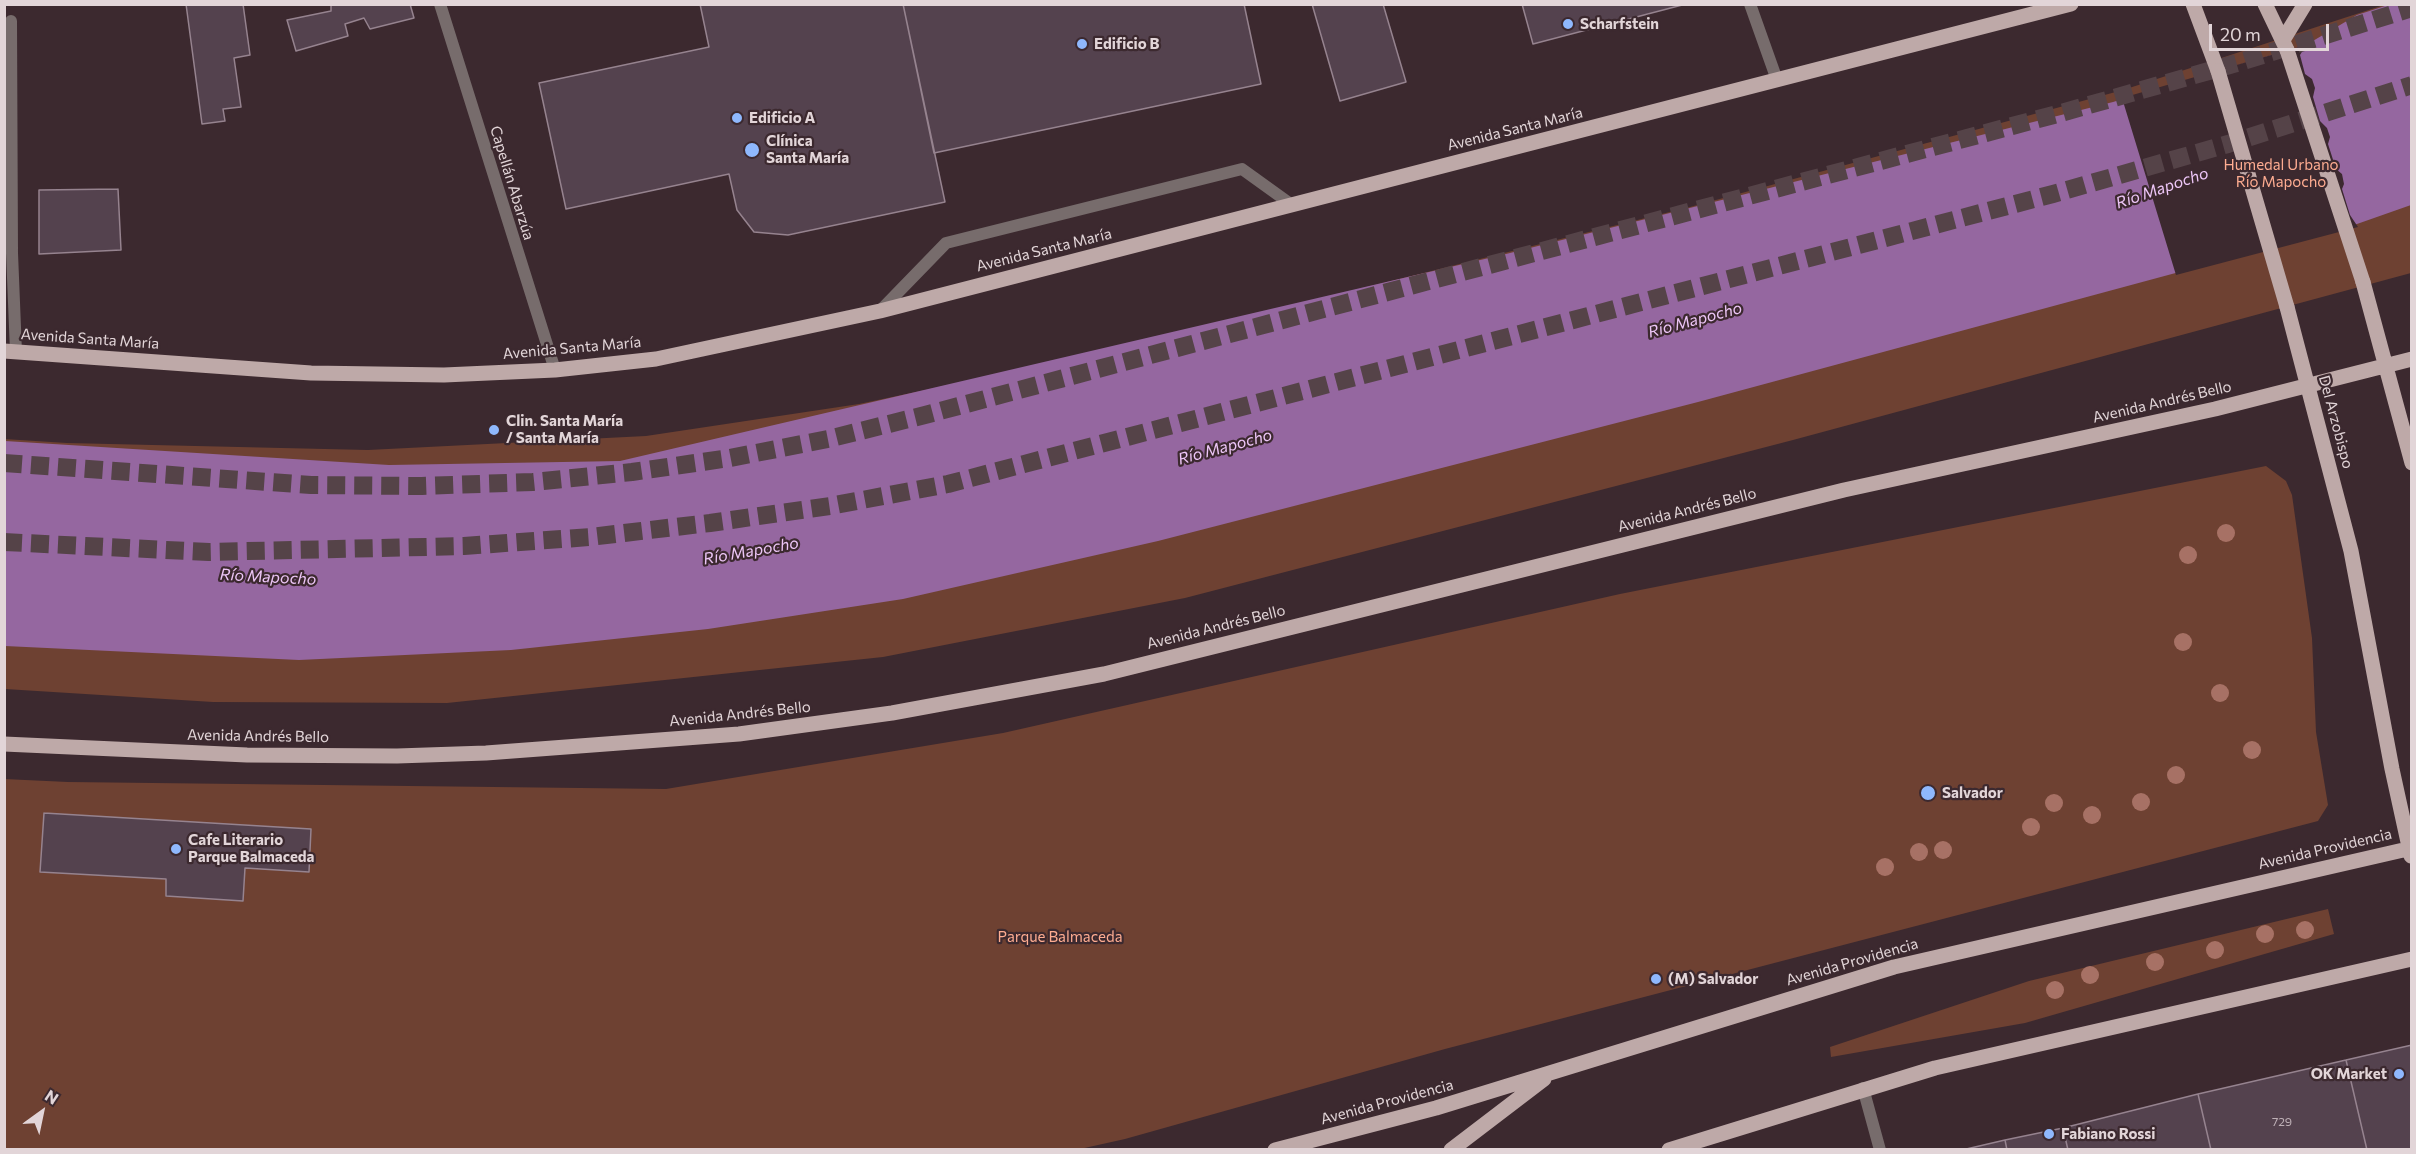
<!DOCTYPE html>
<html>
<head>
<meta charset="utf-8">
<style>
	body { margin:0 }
	#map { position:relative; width:2416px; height:1154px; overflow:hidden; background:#3c292f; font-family:Commissioner,sans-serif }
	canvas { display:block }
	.frame { position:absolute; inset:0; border:6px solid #e2d5d8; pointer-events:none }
	.north { position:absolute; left:12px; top:1082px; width:60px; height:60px; -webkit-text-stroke:4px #3c292f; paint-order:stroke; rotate:33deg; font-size:16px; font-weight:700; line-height:24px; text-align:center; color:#e2d5d8 }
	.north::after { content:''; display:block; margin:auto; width:21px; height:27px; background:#e2d5d8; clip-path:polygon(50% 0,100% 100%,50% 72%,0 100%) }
	.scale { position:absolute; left:2209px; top:24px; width:120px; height:27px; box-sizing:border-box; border:3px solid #e2d5d8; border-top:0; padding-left:8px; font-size:18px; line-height:21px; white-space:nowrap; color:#e2d5d8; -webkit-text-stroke:4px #3c292f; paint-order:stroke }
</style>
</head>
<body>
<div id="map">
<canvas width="2416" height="1154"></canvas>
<div class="frame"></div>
<div class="north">N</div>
<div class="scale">20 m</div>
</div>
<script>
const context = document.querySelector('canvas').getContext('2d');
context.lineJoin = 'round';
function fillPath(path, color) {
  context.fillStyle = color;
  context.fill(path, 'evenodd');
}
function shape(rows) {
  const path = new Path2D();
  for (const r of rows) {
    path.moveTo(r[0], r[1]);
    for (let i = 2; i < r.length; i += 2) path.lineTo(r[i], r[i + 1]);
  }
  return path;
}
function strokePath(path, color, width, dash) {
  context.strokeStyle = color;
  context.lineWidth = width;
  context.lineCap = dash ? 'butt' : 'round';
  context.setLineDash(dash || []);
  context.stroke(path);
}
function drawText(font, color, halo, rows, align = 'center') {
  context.font = font + ' Commissioner,sans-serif';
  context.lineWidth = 4.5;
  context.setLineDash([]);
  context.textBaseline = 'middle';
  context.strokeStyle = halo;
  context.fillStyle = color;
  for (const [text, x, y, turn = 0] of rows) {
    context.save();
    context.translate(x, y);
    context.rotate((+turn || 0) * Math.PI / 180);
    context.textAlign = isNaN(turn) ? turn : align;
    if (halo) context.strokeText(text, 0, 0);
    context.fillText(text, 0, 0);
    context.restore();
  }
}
const green = shape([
	[2384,5,2411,5,2411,273,1793,440,1185,598,883,657,447,703,213,702,5,689,4,439,67,443,368,450,646,436,859,404,1096,354,1690,207,2123,90],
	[2266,466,2286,481,2292,495,2312,638,2316,732,2328,805,2318,821,1445,1049,1125,1139,1080,1149,5,1150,4,779,68,782,666,789,1003,733,1620,594],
	[2328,909,2334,934,2025,1023,1831,1057,1830,1047,2029,981]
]);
const water = shape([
	[2388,5,2411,5,2411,205,2357,224,1698,402,1158,541,903,599,708,629,511,650,299,660,5,646,5,441,389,465,620,461,1506,254,2113,102,2306,45,2357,15]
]);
const pier = shape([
	[2306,45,2300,55,2305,74,2312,79,2315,88,2313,97,2320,121,2327,128,2330,137,2328,144,2336,169,2342,174,2344,184,2342,189,2350,215,2358,227,2176,275,2122,98]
]);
const building = shape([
	[186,4,243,4,250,55,234,58,241,107,223,109,225,121,202,124,186,4],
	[331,4,410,4,414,18,370,29,364,18,345,24,348,36,296,51,287,20,331,11,331,4],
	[700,4,903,4,945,202,788,235,754,232,737,210,729,174,566,209,539,83,709,47,700,4],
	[903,4,1244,4,1261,84,934,153,903,4],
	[1312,4,1383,4,1406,82,1340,101,1312,4],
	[1522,4,1686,4,1533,44,1522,4],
	[118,189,121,250,39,254,39,190,118,189],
	[44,813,311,829,309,872,245,868,243,901,166,896,166,879,40,872,44,813],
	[2412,1045,2412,1150,2367,1150,2346,1060,2412,1045],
	[2346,1060,2367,1150,2211,1150,2198,1094,2346,1060],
	[2198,1094,2211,1150,2068,1150,2063,1128,2198,1094],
	[2063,1128,2068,1150,2007,1150,2005,1140,2063,1128],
	[2005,1140,2007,1150,1962,1150,2005,1140]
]);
const motorwayTunnel = shape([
	[4,463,311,485,422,486,533,482,632,472,730,458,828,439,925,415,2061,113,2237,63,2412,8],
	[4,542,209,552,464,546,590,537,710,523,830,506,948,484,2053,194,2228,144,2412,85]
]);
const service = shape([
	[11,21,12,253,16,352],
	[880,311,946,243,1242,169,1292,205]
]);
const minor = shape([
	[440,4,555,370],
	[1750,4,1777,80],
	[1863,1088,1880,1150]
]);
const primary = shape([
	[2193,4,2218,71],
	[2265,4,2287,50],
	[2283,40,2305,4],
	[2363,282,2412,463],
	[2287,307,2351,551,2392,769,2411,856],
	[4,351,311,373,444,375,555,370,656,359,880,311,2071,4],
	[4,744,247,755,397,756,486,753,739,734,892,713,1104,674,1844,490,2215,409,2412,359],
	[1275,1150,1436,1108,1894,967,2412,848],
	[1451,1150,1544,1079],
	[1669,1150,1935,1068,2412,959]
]);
const primaryBridge = shape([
	[2287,50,2363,282],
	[2218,71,2287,307]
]);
const trees = [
	[2226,533],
	[2188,555],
	[2183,642],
	[2220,693],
	[2252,750],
	[2176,775],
	[2141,802],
	[2054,803],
	[2092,815],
	[2031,827],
	[1943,850],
	[1919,852],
	[1885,867],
	[2305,930],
	[2265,934],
	[2215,950],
	[2155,962],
	[2090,975],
	[2055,990]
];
const markers = [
	[1568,24,6,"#8fb8fd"],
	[1082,44,6,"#8fb8fd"],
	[737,118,6,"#8fb8fd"],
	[752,150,8,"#8fb8fd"],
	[494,430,6,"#8fb8fd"],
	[1928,793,8,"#8fb8fd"],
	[176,849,6,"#8fb8fd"],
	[1656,979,6,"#8fb8fd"],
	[2399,1074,6,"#8fb8fd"],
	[2049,1134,6,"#8fb8fd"]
];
const numberNames = [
	["729",2282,1122]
];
const poiNames = [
	["Scharfstein",1580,24],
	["Edificio B",1094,44],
	["Edificio A",749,118],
	["Clínica",766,141],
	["Santa María",766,158],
	["Clin. Santa María",506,421],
	["/ Santa María",506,438],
	["Salvador",1942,793],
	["Cafe Literario",188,840],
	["Parque Balmaceda",188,857],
	["(M) Salvador",1668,979],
	["OK Market",2387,1074,"right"],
	["Fabiano Rossi",2061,1134]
];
const streetNames = [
	["Avenida Santa María",1515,129,-14],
	["Capellán Abarzúa",512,183,73],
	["Avenida Santa María",1044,250,-14],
	["Avenida Santa María",90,339,4],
	["Avenida Santa María",572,348,-5],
	["Avenida Andrés Bello",2162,402,-13],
	["Del Arzobispo",2336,422,75],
	["Avenida Andrés Bello",1687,510,-14],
	["Avenida Andrés Bello",1216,627,-14],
	["Avenida Andrés Bello",740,714,-6],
	["Avenida Andrés Bello",258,736,1],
	["Avenida Providencia",2325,849,-13],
	["Avenida Providencia",1852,962,-16],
	["Avenida Providencia",1387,1102,-15]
];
const parkNames = [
	["Humedal Urbano",2281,165],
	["Río Mapocho",2281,182],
	["Parque Balmaceda",1060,937]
];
const waterNames = [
	["Río Mapocho",2162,188,-19],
	["Río Mapocho",1695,320,-15],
	["Río Mapocho",1225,447,-15],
	["Río Mapocho",751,551,-10],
	["Río Mapocho",268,577,3]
];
fillPath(green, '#6e4132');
fillPath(water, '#9567a0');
fillPath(pier, '#3c292f');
fillPath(building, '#54424e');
strokePath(building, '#96838f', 1.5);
strokePath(motorwayTunnel, '#554348', 18, [18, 9]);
strokePath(service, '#776c6c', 12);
strokePath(minor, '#776c6c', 12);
strokePath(primary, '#bea9a8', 15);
strokePath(primaryBridge, '#bea9a8', 15);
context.fillStyle = '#a77165';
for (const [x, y] of trees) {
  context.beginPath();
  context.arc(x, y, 9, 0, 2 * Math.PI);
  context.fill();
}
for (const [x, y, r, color] of markers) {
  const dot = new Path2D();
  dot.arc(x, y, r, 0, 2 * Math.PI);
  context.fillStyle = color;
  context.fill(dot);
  strokePath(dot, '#3c292f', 2);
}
drawText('12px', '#beb0b6', null, numberNames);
drawText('bold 15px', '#e2d5d8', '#3c292f', poiNames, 'left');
drawText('15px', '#e2d5d8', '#3c292f', streetNames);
drawText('15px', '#feac91', '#3c292f', parkNames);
drawText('italic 16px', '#edc6f7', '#3c292f', waterNames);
</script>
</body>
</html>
